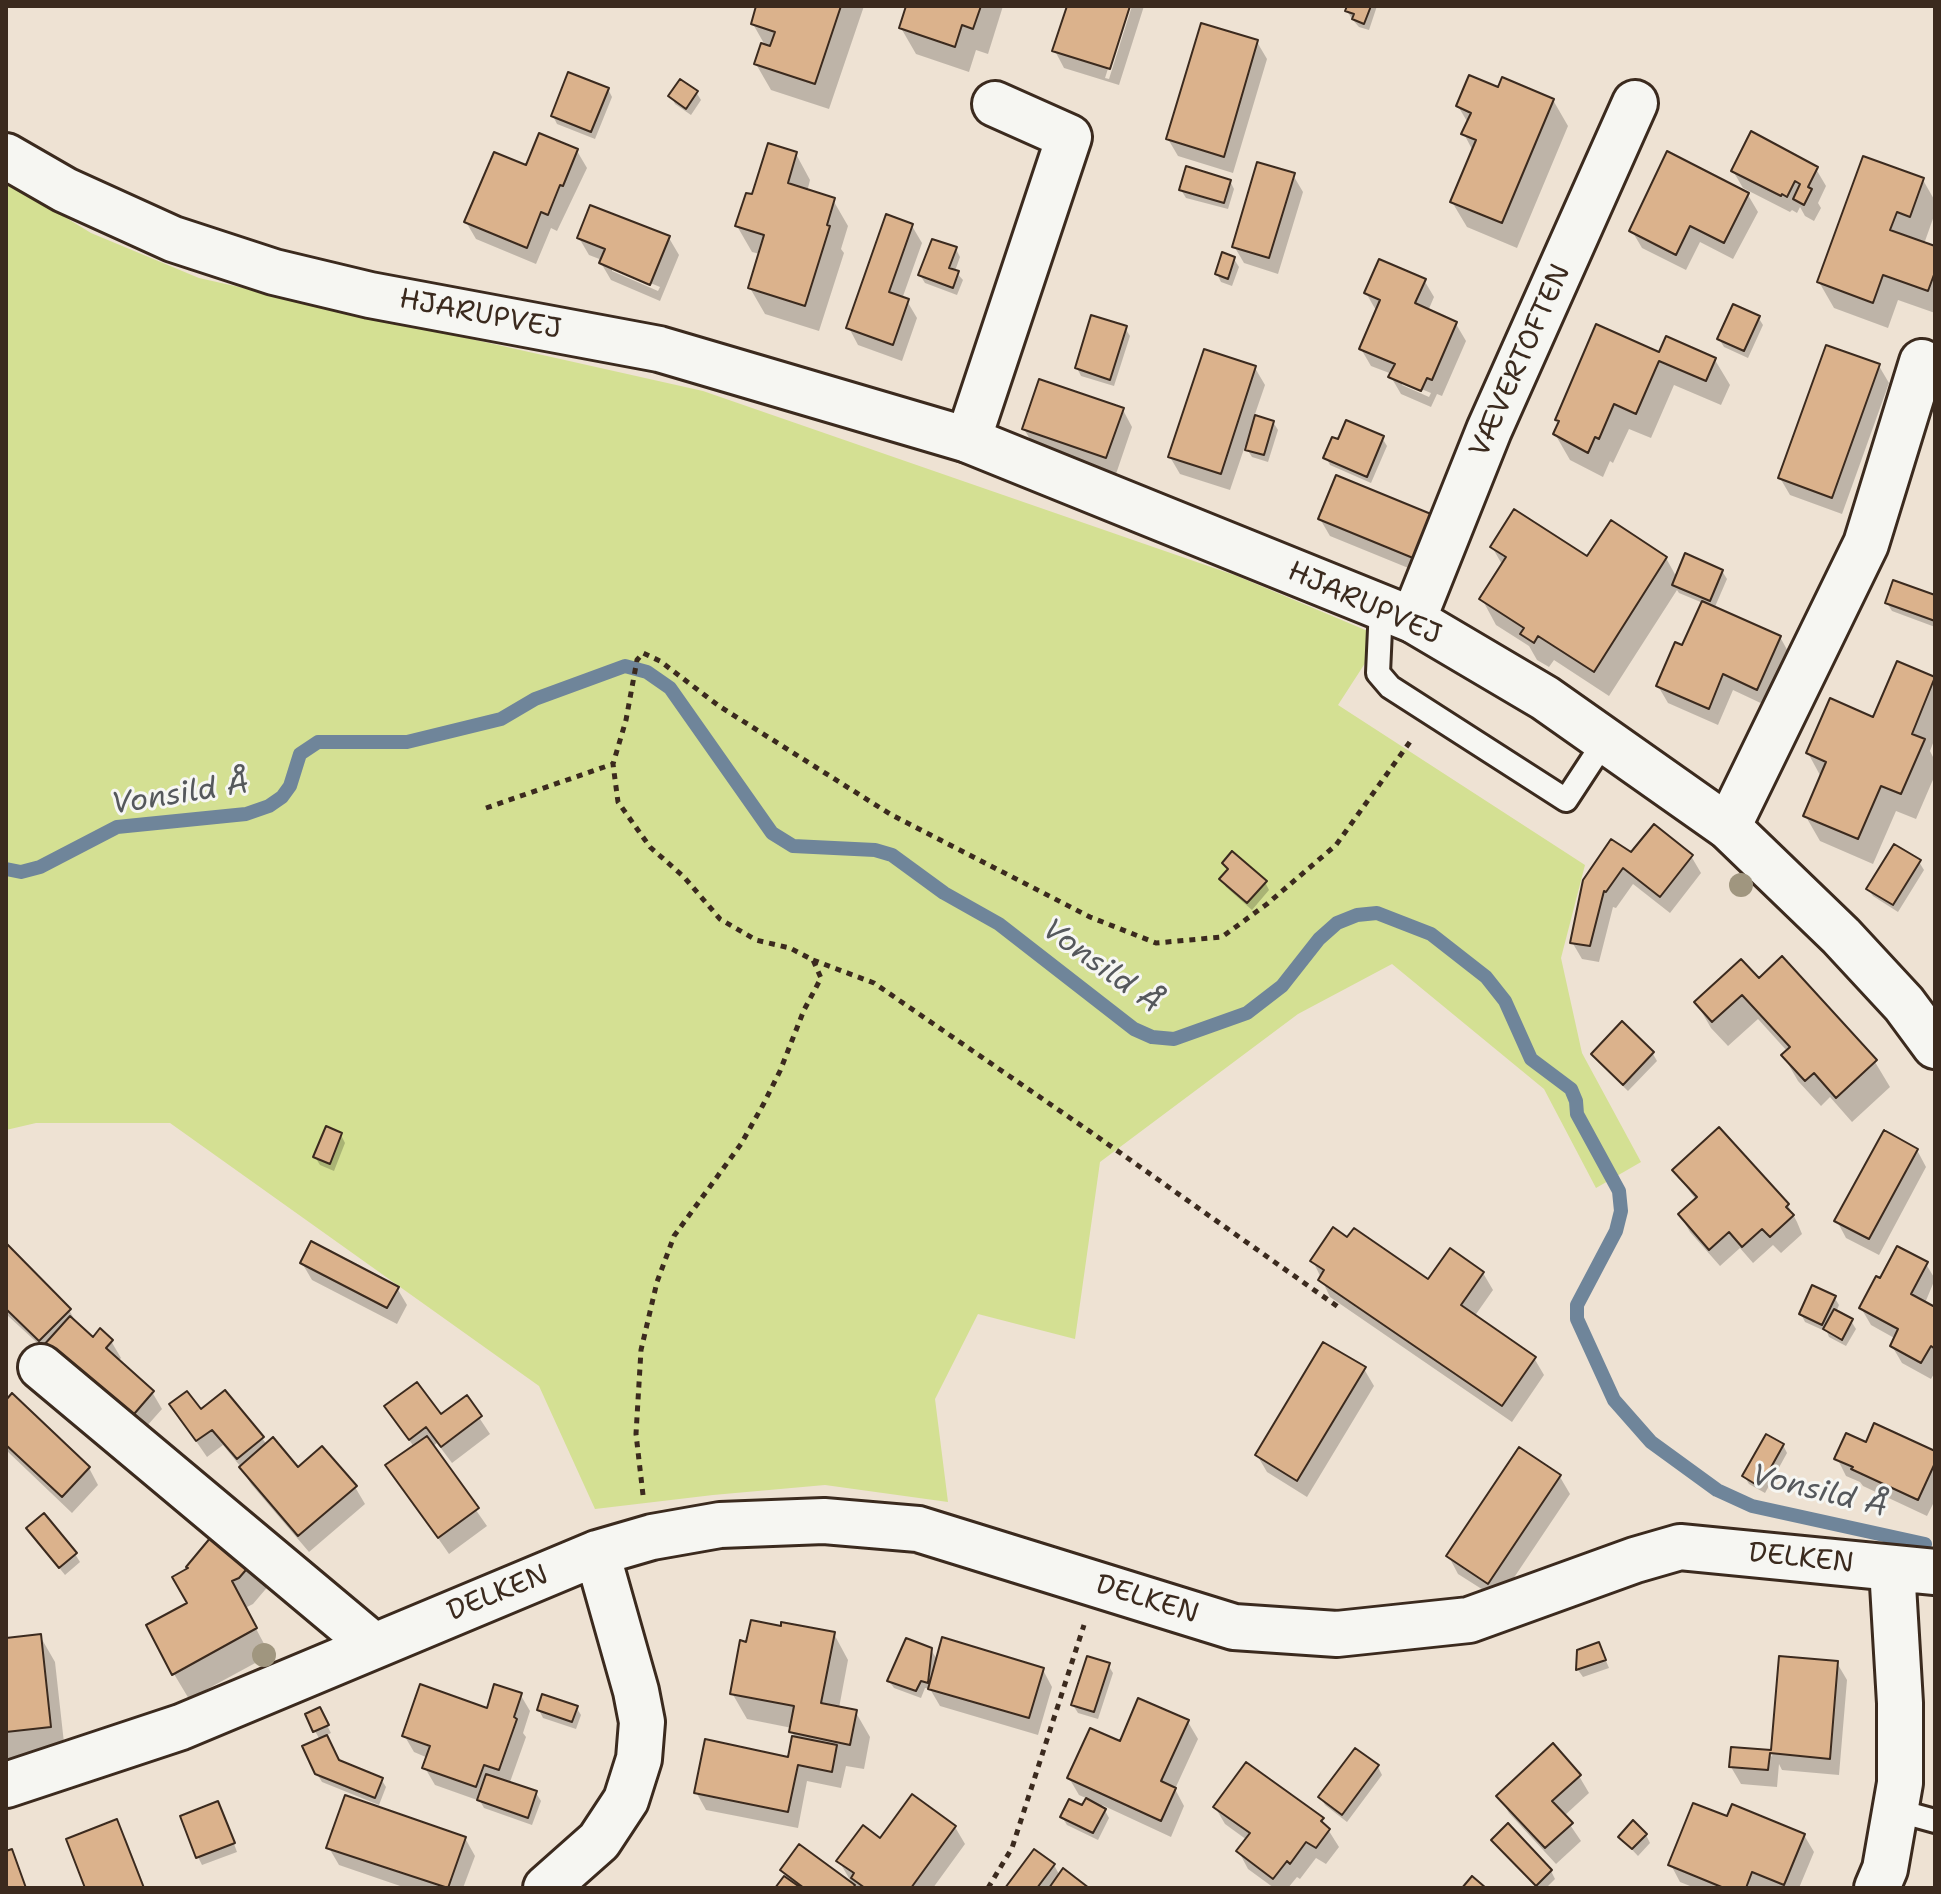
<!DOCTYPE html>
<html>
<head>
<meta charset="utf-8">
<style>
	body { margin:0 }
	#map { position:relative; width:1941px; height:1894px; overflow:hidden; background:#eee2d3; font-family:"Shantell Sans",sans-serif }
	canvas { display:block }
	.frame { position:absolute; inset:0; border:8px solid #3b2a1e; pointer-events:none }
</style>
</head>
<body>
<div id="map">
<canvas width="1941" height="1894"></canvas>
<div class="frame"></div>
</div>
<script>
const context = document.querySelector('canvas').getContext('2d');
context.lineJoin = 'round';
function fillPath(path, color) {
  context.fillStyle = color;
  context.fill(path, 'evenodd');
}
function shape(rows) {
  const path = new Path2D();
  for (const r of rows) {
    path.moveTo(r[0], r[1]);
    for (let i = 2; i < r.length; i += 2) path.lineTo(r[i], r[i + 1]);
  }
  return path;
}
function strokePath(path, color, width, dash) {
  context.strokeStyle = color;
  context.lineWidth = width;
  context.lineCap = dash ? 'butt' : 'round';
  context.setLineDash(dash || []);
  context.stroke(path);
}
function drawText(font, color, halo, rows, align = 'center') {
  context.font = font + ' "Shantell Sans",sans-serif';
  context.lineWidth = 6;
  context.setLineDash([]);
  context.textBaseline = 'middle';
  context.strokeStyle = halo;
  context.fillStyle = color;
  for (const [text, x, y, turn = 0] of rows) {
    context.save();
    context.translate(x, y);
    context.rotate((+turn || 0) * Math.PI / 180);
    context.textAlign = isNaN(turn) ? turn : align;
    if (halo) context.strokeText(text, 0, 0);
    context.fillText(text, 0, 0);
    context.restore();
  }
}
const green = shape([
	[6,181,91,233,199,278,703,391,1237,576,1382,637,1338,705,1585,865,1561,958,1582,1053,1641,1162,1596,1188,1544,1089,1392,964,1298,1014,1100,1162,1075,1339,978,1314,935,1399,948,1502,825,1485,713,1495,595,1509,539,1386,170,1123,36,1123,6,1130]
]);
const shadow = shape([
	[759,6,864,6,829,109,771,90,756,64,766,47,753,24],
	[908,6,1003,6,988,54,976,50,969,72,916,54,901,28],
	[1069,6,1128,6,1105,78,1109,79,1132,6,1144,6,1119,85,1064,68,1055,51],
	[1349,6,1377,6,1369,30,1359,27,1352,19,1347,11],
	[1257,42,1267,59,1233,173,1178,156,1168,139],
	[608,89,612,97,595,139,557,124,553,116],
	[1499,89,1553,100,1568,126,1517,248,1467,227,1452,202,1473,151,1464,134,1468,123,1458,106],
	[696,92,701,100,691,115,675,104,671,96],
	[577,151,587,168,557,231,551,228,536,264,476,239,466,222,527,167],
	[796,154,810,180,807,192,833,200,848,226,841,249,844,253,819,331,765,314,750,288,760,254,752,252,737,226],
	[1816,169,1826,186,1818,203,1821,208,1814,221,1805,216,1800,207,1797,213,1792,210,1790,212,1743,188,1733,171],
	[1293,175,1303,192,1278,274,1244,263,1234,246],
	[1923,180,1935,201,1935,213,1924,244,1935,248,1935,313,1898,300,1888,328,1834,308,1819,282],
	[1230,181,1234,189,1228,209,1186,198,1181,190],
	[1748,195,1758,212,1733,259,1700,242,1686,270,1642,248,1632,231],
	[912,226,922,243,902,299,907,301,917,318,902,361,858,345,849,328],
	[579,238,669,238,679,255,660,301,611,280,601,263,602,260,589,255],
	[612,267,660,287,658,291,612,271],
	[956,249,960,257,955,271,963,280,957,295,925,283,920,275],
	[1234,259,1239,267,1232,286,1221,282,1217,274],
	[1424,280,1434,297,1428,311,1456,324,1466,341,1442,396,1437,394,1431,407,1401,394,1391,377,1392,374,1371,366,1361,349,1377,312,1366,293],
	[1402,381,1431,393,1429,397,1402,385],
	[1758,317,1763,325,1748,358,1724,347,1719,339],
	[1125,328,1130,336,1114,386,1081,376,1077,368],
	[1660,355,1715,360,1730,385,1721,405,1674,385,1651,438,1629,429,1613,463,1610,461,1603,477,1570,460,1555,434,1560,424,1557,419],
	[1879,366,1889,383,1842,514,1790,495,1780,478],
	[1255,368,1265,385,1254,417,1273,422,1278,430,1268,462,1252,457,1245,446,1230,490,1180,474,1170,457],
	[1123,410,1132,427,1116,474,1034,446,1024,429],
	[1382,438,1387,446,1371,483,1330,465,1326,457],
	[1430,515,1440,532,1423,574,1330,536,1320,519],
	[1492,547,1588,558,1666,558,1677,578,1722,571,1727,579,1714,609,1780,637,1790,655,1767,706,1733,690,1718,725,1668,703,1658,686,1684,648,1703,603,1679,593,1677,590,1609,696,1554,660,1549,667,1537,660,1529,646,1496,625,1482,599,1503,566],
	[1935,597,1935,627,1892,611,1887,603],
	[1898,664,1935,680,1935,738,1930,751,1935,761,1935,775,1916,819,1896,811,1873,864,1820,841,1805,815,1821,777,1808,753,1874,719],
	[1632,855,1691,856,1701,873,1670,913,1633,884,1616,908,1613,907,1599,962,1582,959,1572,942,1585,881],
	[1919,862,1924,870,1898,912,1873,896,1868,889],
	[1224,864,1265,882,1269,890,1252,910,1226,887,1221,879,1228,871],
	[1782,959,1875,1062,1890,1087,1852,1122,1830,1097,1821,1106,1798,1081,1783,1055,1787,1051,1758,1019,1728,1046,1711,1028,1696,1002,1759,981],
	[1622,1024,1653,1054,1657,1061,1628,1091,1598,1062,1593,1054],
	[1718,1130,1788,1205,1797,1222,1802,1234,1781,1253,1773,1245,1753,1263,1740,1248,1720,1266,1690,1232,1680,1215,1696,1200,1674,1170],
	[341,1135,345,1143,334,1171,320,1165,315,1157],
	[1917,1150,1926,1167,1879,1255,1846,1238,1837,1221],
	[1348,1239,1429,1281,1483,1273,1493,1290,1474,1317,1534,1358,1544,1375,1512,1422,1330,1297,1313,1261],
	[6,1246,69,1310,78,1326,93,1340,111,1341,121,1358,118,1361,152,1392,162,1409,138,1436,6,1314],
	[302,1263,397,1288,407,1305,397,1324,312,1280],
	[1926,1264,1935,1279,1925,1303,1935,1309,1935,1372,1931,1379,1902,1363,1892,1346,1896,1339,1871,1325,1861,1308,1881,1280],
	[1834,1297,1839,1305,1836,1312,1851,1321,1856,1329,1846,1346,1829,1337,1827,1332,1805,1322,1801,1314],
	[1364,1369,1374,1386,1307,1497,1267,1472,1257,1455],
	[466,1398,490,1434,452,1463,437,1443,432,1447,487,1526,449,1554,388,1466,414,1447,387,1407,440,1416],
	[6,1403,89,1468,98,1485,72,1513,6,1450],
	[182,1421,262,1438,267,1445,298,1470,355,1487,365,1504,309,1552,251,1484,240,1466,223,1445,207,1457],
	[1783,1445,1787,1453,1765,1493,1749,1484,1744,1476],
	[1935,1453,1935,1500,1927,1516,1863,1486,1860,1482,1846,1476,1837,1458],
	[1560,1477,1570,1494,1499,1600,1458,1574,1449,1557],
	[28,1529,75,1554,80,1562,65,1575],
	[263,1562,270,1584,253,1604,245,1608,270,1655,189,1699,174,1674,189,1604,175,1578],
	[834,1634,848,1660,839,1708,855,1711,870,1737,864,1769,846,1766,841,1788,807,1781,798,1828,706,1810,696,1792,790,1759,794,1738,792,1728,747,1719,732,1693],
	[40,1636,55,1662,65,1752,6,1759,6,1640],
	[1599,1644,1609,1668,1583,1677,1578,1670,1579,1651],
	[931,1650,938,1661,1043,1670,1052,1687,1038,1735,940,1706,930,1689,925,1688,921,1698,894,1688,889,1681],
	[1781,1658,1837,1663,1847,1680,1839,1775,1782,1770,1779,1764,1777,1787,1741,1784,1731,1767,1769,1752,1772,1757],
	[1108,1665,1113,1673,1098,1719,1078,1713,1073,1705],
	[520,1694,530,1711,523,1733,526,1737,510,1782,536,1793,541,1801,532,1825,484,1808,480,1801,435,1785,425,1768,428,1758,414,1752,404,1735,488,1710],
	[576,1707,581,1715,576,1729,543,1718,539,1710],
	[319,1710,331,1733,325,1736,338,1762,381,1779,386,1787,379,1805,322,1782,317,1774,320,1740,315,1731],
	[1188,1722,1198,1739,1175,1789,1184,1806,1171,1837,1102,1805,1109,1818,1098,1840,1067,1825,1062,1817,1083,1808,1088,1799,1079,1795,1069,1778,1121,1743],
	[1378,1767,1382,1775,1347,1822,1325,1805,1321,1797],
	[1579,1776,1589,1793,1564,1816,1581,1841,1556,1864,1509,1813,1499,1796],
	[1215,1807,1322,1820,1339,1847,1326,1864,1316,1858,1300,1879,1297,1877,1288,1888,1274,1888,1248,1869,1239,1852,1247,1840,1225,1824],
	[222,1812,237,1852,202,1865,198,1857],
	[1728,1819,1804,1835,1814,1852,1799,1888,1695,1888,1680,1882,1671,1865],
	[116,1822,126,1839,145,1888,88,1888],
	[955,1827,965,1844,933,1888,778,1888,786,1877,782,1870,853,1885,839,1861,880,1841],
	[1646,1835,1650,1843,1638,1856,1620,1837],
	[465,1838,475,1856,463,1888,406,1888,339,1865,329,1848],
	[1494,1840,1551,1871,1555,1879,1546,1888,1537,1888],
	[1054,1865,1060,1876,1086,1888,1007,1888]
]);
const stream = shape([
	[6,869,21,872,40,867,117,827,246,814,269,806,282,797,290,786,300,754,318,742,407,742,501,719,535,699,625,666,647,672,670,688,772,833,793,846,875,850,892,855,944,893,999,924,1134,1029,1152,1037,1174,1039,1247,1013,1282,986,1319,939,1337,923,1357,915,1377,913,1431,934,1486,977,1505,1001,1531,1059,1571,1089,1576,1101,1577,1114,1619,1191,1621,1211,1616,1231,1577,1305,1577,1319,1614,1400,1651,1442,1717,1490,1752,1506,1925,1544]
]);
const building = shape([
	[756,6,841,6,815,84,754,64,761,43,770,46,775,32,751,24,756,6],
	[906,6,981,6,973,29,962,25,955,47,899,28,906,6],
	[1067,6,1130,6,1110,69,1052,51,1067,6],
	[1347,6,1371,6,1364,24,1352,19,1354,14,1345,11,1347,6],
	[1201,23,1258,40,1224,157,1166,139,1201,23],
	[568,72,609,88,591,132,551,116,568,72],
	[1469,75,1498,87,1502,77,1554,99,1502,223,1450,202,1476,140,1461,134,1471,113,1456,106,1469,75],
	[680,79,698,91,686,109,668,96,680,79],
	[1751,131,1818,167,1808,187,1812,189,1804,205,1793,199,1800,184,1795,181,1787,197,1782,194,1781,196,1731,171,1751,131],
	[539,133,578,149,563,186,560,185,548,215,541,212,527,248,464,222,494,152,526,165,539,133],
	[768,143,797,152,788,183,835,198,827,225,830,226,805,306,748,288,764,235,735,226,746,193,752,194,768,143],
	[1667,151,1749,193,1724,243,1690,226,1676,255,1629,231,1667,151],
	[1863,156,1924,178,1910,217,1897,212,1890,230,1935,246,1935,272,1928,291,1883,275,1873,303,1817,282,1863,156],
	[1257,162,1295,173,1269,258,1232,247,1257,162],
	[1186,166,1231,180,1224,203,1179,190,1186,166],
	[590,205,670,236,650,285,599,263,605,249,577,238,590,205],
	[886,214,913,224,889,292,909,299,893,345,846,328,886,214],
	[932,239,957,247,949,268,959,271,953,288,918,275,932,239],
	[1222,252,1235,257,1228,279,1215,274,1222,252],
	[1379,259,1426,279,1415,303,1457,322,1432,380,1427,378,1421,391,1388,377,1395,364,1359,349,1380,300,1364,293,1379,259],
	[1733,304,1760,316,1744,351,1717,339,1733,304],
	[1091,315,1127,326,1110,380,1075,368,1091,315],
	[1596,324,1659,352,1666,336,1716,358,1706,381,1659,361,1636,414,1614,404,1599,439,1595,437,1588,453,1553,434,1559,421,1555,420,1596,324],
	[1826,345,1880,364,1832,498,1778,478,1826,345],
	[1204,349,1256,366,1221,474,1168,457,1204,349],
	[1039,379,1124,408,1106,458,1022,429,1039,379],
	[1255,415,1274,421,1264,455,1245,450,1255,415],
	[1346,420,1384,436,1367,477,1323,458,1332,437,1338,439,1346,420],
	[1336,475,1431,514,1413,558,1318,519,1336,475],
	[1514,509,1587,556,1611,520,1667,557,1594,672,1538,636,1534,643,1520,634,1524,628,1479,599,1506,557,1490,547,1514,509],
	[1685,553,1723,570,1710,601,1672,585,1685,553],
	[1893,580,1935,595,1935,621,1885,603,1893,580],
	[1702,601,1781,636,1757,690,1723,674,1709,709,1656,686,1675,642,1682,645,1702,601],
	[1897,661,1935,677,1912,734,1925,739,1901,794,1881,786,1858,839,1803,816,1826,762,1806,753,1830,698,1873,717,1897,661],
	[1654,824,1693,855,1660,897,1623,868,1606,892,1604,891,1590,946,1570,943,1583,880,1611,839,1631,852,1654,824],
	[1894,844,1921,860,1893,905,1866,889,1894,844],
	[1232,851,1267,881,1247,903,1219,879,1228,869,1222,863,1232,851],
	[1782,956,1877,1060,1836,1098,1814,1073,1805,1081,1781,1055,1790,1047,1742,995,1712,1022,1694,1002,1741,959,1759,978,1782,956],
	[1622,1021,1654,1052,1623,1085,1591,1054,1622,1021],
	[326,1126,342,1133,330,1164,313,1157,326,1126],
	[1719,1127,1789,1204,1786,1207,1794,1215,1770,1237,1762,1229,1742,1247,1729,1232,1709,1250,1678,1214,1697,1197,1672,1170,1719,1127],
	[1884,1130,1918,1149,1869,1239,1834,1221,1884,1130],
	[1333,1227,1347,1237,1354,1228,1428,1279,1450,1248,1484,1272,1461,1305,1536,1357,1502,1406,1318,1280,1324,1270,1310,1261,1333,1227],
	[311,1241,399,1287,387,1308,300,1263,311,1241],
	[6,1243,71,1309,39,1341,6,1309,6,1243],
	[1897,1246,1928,1262,1911,1294,1935,1307,1935,1349,1931,1346,1921,1363,1890,1346,1898,1329,1859,1308,1876,1276,1880,1278,1897,1246],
	[1812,1285,1836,1296,1822,1325,1799,1314,1812,1285],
	[1834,1309,1853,1319,1842,1340,1823,1329,1834,1309],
	[70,1316,93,1337,100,1328,113,1340,106,1348,154,1391,128,1421,43,1346,70,1316],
	[1323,1342,1366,1367,1297,1481,1255,1455,1323,1342],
	[417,1382,441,1414,467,1395,482,1416,441,1447,426,1427,409,1440,384,1406,417,1382],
	[225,1390,264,1437,237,1459,212,1430,196,1441,169,1404,187,1391,201,1409,225,1390],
	[12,1393,90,1467,62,1497,6,1445,6,1400,12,1393],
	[1874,1423,1935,1451,1935,1463,1918,1500,1851,1469,1853,1467,1834,1459,1846,1433,1866,1442,1874,1423],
	[1766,1434,1784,1444,1760,1487,1742,1476,1766,1434],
	[427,1436,479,1508,438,1538,385,1465,427,1436],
	[273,1437,298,1467,322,1446,357,1486,298,1536,239,1467,273,1437],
	[1519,1447,1561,1475,1488,1584,1446,1556,1519,1447],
	[44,1513,77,1553,59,1568,26,1528,44,1513],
	[221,1525,258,1556,239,1578,232,1581,257,1628,172,1675,146,1625,187,1603,172,1577,188,1568,186,1567,221,1525],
	[751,1620,781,1626,781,1622,835,1632,821,1703,857,1710,850,1745,789,1732,794,1706,730,1694,740,1640,746,1642,751,1620],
	[41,1634,51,1727,6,1732,6,1638,41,1634],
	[942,1637,1044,1668,1029,1718,928,1689,942,1637],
	[906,1638,932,1648,928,1683,921,1681,916,1691,887,1681,906,1638],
	[1599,1642,1606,1660,1576,1670,1577,1650,1599,1642],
	[1087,1656,1110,1663,1094,1712,1071,1705,1087,1656],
	[1779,1656,1838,1661,1830,1759,1770,1753,1768,1770,1729,1767,1731,1747,1771,1750,1779,1656],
	[420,1684,487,1708,494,1684,522,1693,514,1717,517,1719,499,1770,484,1765,476,1787,422,1768,430,1746,402,1736,420,1684],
	[542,1694,578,1706,572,1722,537,1710,542,1694],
	[1138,1698,1189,1720,1161,1781,1176,1788,1161,1821,1067,1778,1090,1728,1120,1741,1138,1698],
	[320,1707,329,1725,313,1732,305,1714,320,1707],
	[327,1735,339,1760,383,1778,375,1798,315,1774,302,1746,327,1735],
	[792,1736,837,1745,832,1772,798,1765,788,1812,694,1793,705,1739,788,1757,792,1736],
	[1553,1743,1581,1775,1552,1801,1573,1823,1545,1848,1496,1796,1553,1743],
	[1355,1748,1379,1765,1342,1815,1318,1797,1355,1748],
	[1246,1762,1324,1818,1321,1821,1330,1829,1316,1848,1306,1842,1290,1864,1287,1861,1273,1879,1236,1851,1250,1833,1213,1807,1246,1762],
	[486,1774,537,1791,528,1818,477,1800,486,1774],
	[912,1794,956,1826,911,1888,865,1888,851,1878,854,1873,836,1861,863,1825,880,1838,912,1794],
	[345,1795,466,1837,448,1888,326,1848,345,1795],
	[1086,1798,1106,1809,1093,1833,1060,1817,1069,1799,1082,1805,1086,1798],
	[218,1801,235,1843,196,1858,180,1816,218,1801],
	[1693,1803,1727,1816,1732,1804,1805,1834,1784,1885,1752,1872,1746,1888,1724,1888,1668,1865,1693,1803],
	[117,1819,144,1888,85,1888,66,1839,117,1819],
	[1633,1820,1647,1834,1632,1849,1618,1837,1633,1820],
	[1508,1823,1552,1870,1536,1886,1491,1840,1508,1823],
	[799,1844,855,1885,853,1888,804,1888,780,1870,799,1844],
	[12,1849,26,1888,6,1888,6,1851,12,1849],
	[1034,1849,1055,1864,1037,1888,1005,1888,1034,1849],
	[1063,1868,1089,1888,1049,1888,1063,1868],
	[784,1876,801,1888,775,1888,784,1876],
	[1472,1876,1486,1888,1462,1888,1472,1876]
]);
const path = shape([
	[486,808,613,764],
	[813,960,874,983,1095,1135,1341,1309],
	[643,1495,636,1434,641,1350,657,1282,674,1236,741,1144,763,1105,780,1071,804,1010,821,978,813,960,790,948,756,940,720,919,684,877,650,847,618,802,613,764,626,720,637,660,643,653,660,661,719,706,890,814,1090,917,1156,943,1222,937,1267,904,1336,845,1412,739],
	[988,1888,1012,1848,1084,1625]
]);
const service = shape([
	[1381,607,1378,673,1390,687,1566,800,1606,739],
	[1895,1810,1935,1821]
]);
const minor = shape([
	[968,440,1069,137,995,104],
	[1413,620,1489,430,1635,103],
	[1728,827,1866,544,1922,362],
	[41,1367,373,1645],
	[6,1785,181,1727,597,1553,652,1537,720,1525,824,1521,918,1529,1234,1627,1337,1634,1469,1620,1635,1560,1680,1547,1935,1572],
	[546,1888,599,1841,626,1800,639,1759,642,1722,636,1691,597,1553],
	[1877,1888,1885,1869,1900,1783,1900,1703,1892,1568]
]);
const tertiary = shape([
	[6,156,65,190,173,239,274,272,370,295,659,349,968,440,1413,620,1545,698,1728,827,1841,936,1904,1004,1935,1046]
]);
const trees = [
	[1741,885],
	[264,1655]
];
const streetNames = [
	["HJARUPVEJ",480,315,11],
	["VÆVERTOFTEN",1521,361,-66],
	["HJARUPVEJ",1364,604,24],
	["DELKEN",1801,1559,6],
	["DELKEN",498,1594,-22],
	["DELKEN",1147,1600,17]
];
const waterNames = [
	["Vonsild Å",180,795,-9],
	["Vonsild Å",1101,967,36],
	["Vonsild Å",1819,1492,14]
];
fillPath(green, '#d4e093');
fillPath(shadow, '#0003');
strokePath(stream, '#6f859a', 14);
fillPath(building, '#dbb28c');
strokePath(building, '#3b2a1e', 2);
strokePath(service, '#3b2a1e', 28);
strokePath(minor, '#3b2a1e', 50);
strokePath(tertiary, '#3b2a1e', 50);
strokePath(path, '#3b2a1e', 5, [6, 6]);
strokePath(service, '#f6f6f2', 22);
strokePath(minor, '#f6f6f2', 44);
strokePath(tertiary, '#f6f6f2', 44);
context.fillStyle = '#a0967f';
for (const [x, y] of trees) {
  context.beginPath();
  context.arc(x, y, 12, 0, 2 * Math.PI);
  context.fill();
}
drawText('28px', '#3b2a1e', '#f6f6f2', streetNames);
drawText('italic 30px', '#55585c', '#f6f6f2', waterNames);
</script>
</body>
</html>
